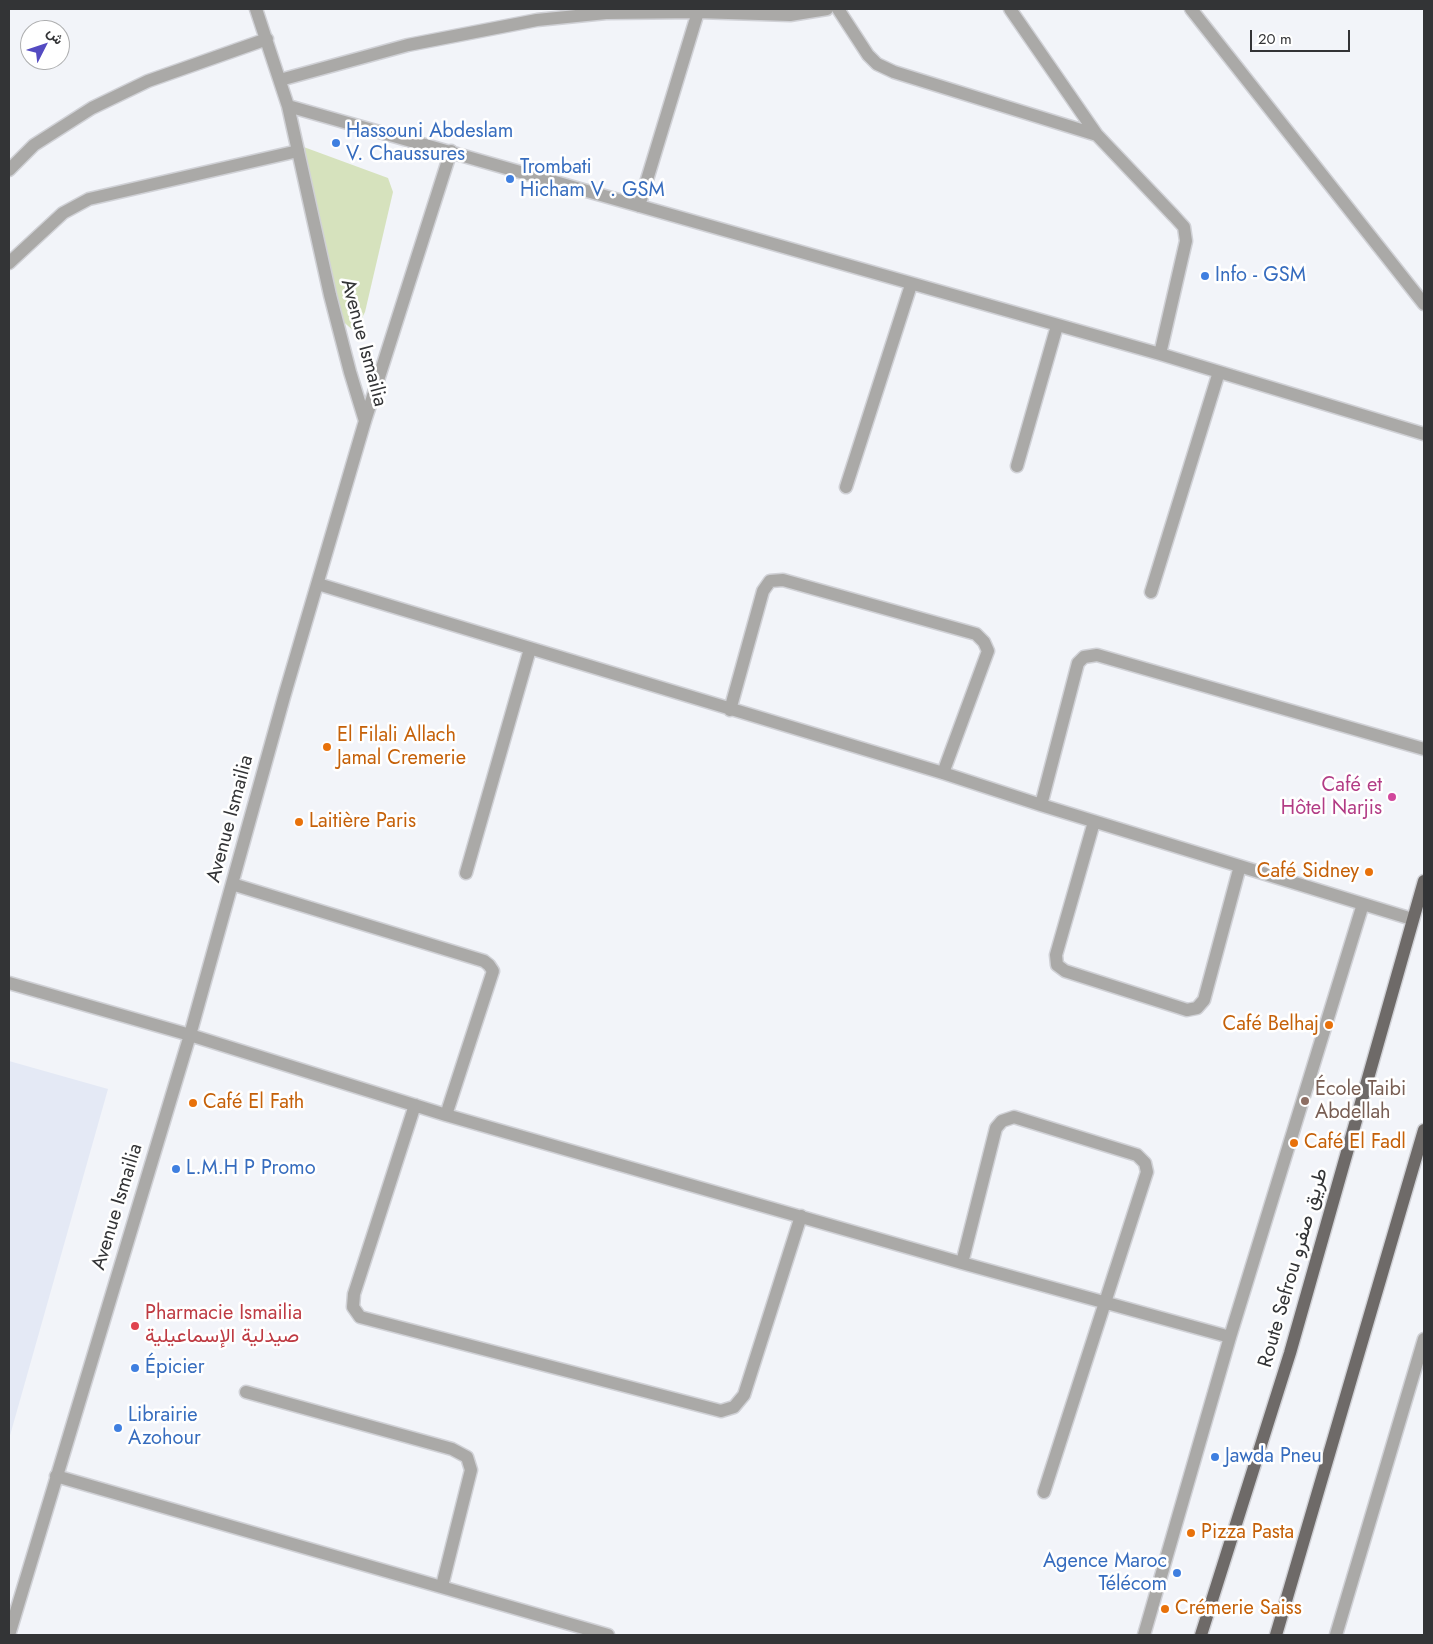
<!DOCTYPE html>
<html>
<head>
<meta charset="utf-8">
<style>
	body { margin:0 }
	#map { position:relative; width:1433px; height:1644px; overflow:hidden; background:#f2f4f9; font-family:Jost,Vazirmatn,sans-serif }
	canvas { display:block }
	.frame { position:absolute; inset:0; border:10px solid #333436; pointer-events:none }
	.north { position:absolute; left:20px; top:20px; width:50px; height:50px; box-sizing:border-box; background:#fff; border:1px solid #adaeaf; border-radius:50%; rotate:49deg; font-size:14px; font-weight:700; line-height:20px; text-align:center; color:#333436 }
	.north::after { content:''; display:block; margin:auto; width:18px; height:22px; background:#544bc2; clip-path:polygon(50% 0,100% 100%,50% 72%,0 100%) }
	.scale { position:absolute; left:1250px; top:30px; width:100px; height:22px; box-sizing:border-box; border:2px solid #333436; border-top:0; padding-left:6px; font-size:15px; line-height:18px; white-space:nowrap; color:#333436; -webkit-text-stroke:4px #fff; paint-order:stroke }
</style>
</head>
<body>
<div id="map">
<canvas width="1433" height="1644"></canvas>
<div class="frame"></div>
<div class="north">ش</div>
<div class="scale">20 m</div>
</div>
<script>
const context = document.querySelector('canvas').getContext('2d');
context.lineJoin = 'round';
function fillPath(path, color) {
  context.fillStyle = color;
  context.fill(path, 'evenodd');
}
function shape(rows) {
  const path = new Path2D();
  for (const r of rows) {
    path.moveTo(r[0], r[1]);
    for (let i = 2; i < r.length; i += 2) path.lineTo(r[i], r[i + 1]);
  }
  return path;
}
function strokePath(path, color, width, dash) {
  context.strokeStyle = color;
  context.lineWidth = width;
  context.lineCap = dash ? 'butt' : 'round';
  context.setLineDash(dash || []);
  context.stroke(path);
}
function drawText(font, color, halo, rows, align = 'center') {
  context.font = font + ' Jost,Vazirmatn,sans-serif';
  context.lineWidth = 5;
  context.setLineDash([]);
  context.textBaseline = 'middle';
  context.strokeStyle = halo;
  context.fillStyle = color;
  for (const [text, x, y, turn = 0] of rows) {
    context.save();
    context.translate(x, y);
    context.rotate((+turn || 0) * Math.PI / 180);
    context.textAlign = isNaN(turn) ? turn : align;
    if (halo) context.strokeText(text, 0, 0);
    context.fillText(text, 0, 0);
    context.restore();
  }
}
const built = shape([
	[9,1061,108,1089,9,1439]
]);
const green = shape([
	[301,146,388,178,393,192,365,312,355,332,339,318]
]);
const service = shape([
	[9,263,63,213,89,199,298,151]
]);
const minor = shape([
	[256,9,288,106,330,295,350,372,365,421],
	[838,9,868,55,877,64,894,72,1097,135,1174,216,1184,227,1186,241,1160,354],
	[1010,9,1097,135],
	[1191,9,1424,304],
	[280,80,408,45,537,20,606,13,698,12,790,15,827,9],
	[288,106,1160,354,1424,434],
	[9,170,34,145,92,108,148,81,267,39],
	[639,206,698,12],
	[1017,466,1057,326],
	[846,487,911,285],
	[318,584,943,773,1041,805,1412,919],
	[1151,592,1219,372],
	[730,710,763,591,770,581,783,580,976,634,984,642,988,651,943,773],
	[1041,805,1078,663,1084,657,1097,655,1424,749],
	[1094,822,1056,955,1057,965,1065,971,1187,1010,1197,1008,1204,1000,1240,866],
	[466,873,530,649],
	[232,884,484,961,489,965,493,971,446,1115],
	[9,983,190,1035,446,1115,962,1263,1230,1337],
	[415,1105,354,1294,353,1307,360,1317,721,1411,734,1407,744,1395,801,1216],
	[962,1263,996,1128,1002,1121,1014,1117,1137,1155,1145,1163,1147,1172,1044,1492],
	[246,1392,452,1449,467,1457,471,1470,442,1586],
	[56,1476,608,1635],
	[9,1635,190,1035,284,697,365,421,451,151],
	[1144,1635,1230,1337,1363,904],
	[1336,1635,1424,1339]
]);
const primary = shape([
	[1201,1635,1290,1353,1424,881],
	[1276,1635,1424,1130]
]);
const markers = [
	[336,143,5,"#3f7fe0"],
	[510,179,5,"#3f7fe0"],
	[1205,276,5,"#3f7fe0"],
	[327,747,5,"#e8710a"],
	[1392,797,5,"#d1479c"],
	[299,822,5,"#e8710a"],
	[1369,872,5,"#e8710a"],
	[1329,1025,5,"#e8710a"],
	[1305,1101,5,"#8d6e63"],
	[193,1103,5,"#e8710a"],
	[1294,1143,5,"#e8710a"],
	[176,1169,5,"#3f7fe0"],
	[135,1326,5,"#e0444e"],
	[135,1368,5,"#3f7fe0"],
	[118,1428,5,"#3f7fe0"],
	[1215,1457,5,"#3f7fe0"],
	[1191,1533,5,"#e8710a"],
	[1177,1573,5,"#3f7fe0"],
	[1165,1609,5,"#e8710a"]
];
const shopNames = [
	["Hassouni Abdeslam",346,132],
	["V. Chaussures",346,155],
	["Trombati",520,168],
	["Hicham V . GSM",520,191],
	["Info - GSM",1215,276],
	["L.M.H P Promo",186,1169],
	["Épicier",145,1368],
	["Librairie",128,1416],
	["Azohour",128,1439],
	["Jawda Pneu",1225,1457],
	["Agence Maroc",1167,1562,"right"],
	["Télécom",1167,1585,"right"]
];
const streetNames = [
	["Avenue Ismailia",363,343,75],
	["Avenue Ismailia",231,819,-75],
	["Avenue Ismailia",118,1207,-73],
	["Route Sefrou طريق صفرو",1294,1268,-74]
];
const foodNames = [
	["El Filali Allach",337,736],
	["Jamal Cremerie",337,759],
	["Laitière Paris",309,822],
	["Café Sidney",1359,872,"right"],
	["Café Belhaj",1319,1025,"right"],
	["Café El Fath",203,1103],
	["Café El Fadl",1304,1143],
	["Pizza Pasta",1201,1533],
	["Crémerie Saiss",1175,1609]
];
const hotelNames = [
	["Café et",1382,786],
	["Hôtel Narjis",1382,809]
];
const educationNames = [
	["École Taibi",1315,1090],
	["Abdellah",1315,1113]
];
const healthNames = [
	["Pharmacie Ismailia",145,1314],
	["صيدلية الإسماعيلية",145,1337]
];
fillPath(built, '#e4e9f5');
fillPath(green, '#d6e2bd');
strokePath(service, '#d0d1d6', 15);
strokePath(minor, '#d0d1d6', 15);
strokePath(primary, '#d0d1d6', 15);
strokePath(service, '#aaa9a7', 12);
strokePath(minor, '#aaa9a7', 12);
strokePath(primary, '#6e6a68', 12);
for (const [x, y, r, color] of markers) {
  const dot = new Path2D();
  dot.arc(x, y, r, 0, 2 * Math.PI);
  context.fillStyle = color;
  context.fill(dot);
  strokePath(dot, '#fff', 2);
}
drawText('20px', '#366cbe', '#fff', shopNames, 'left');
drawText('20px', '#333436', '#fff', streetNames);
drawText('20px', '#c56008', '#fff', foodNames, 'left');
drawText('20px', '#b23c85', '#fff', hotelNames, 'right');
drawText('20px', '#785e54', '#fff', educationNames, 'left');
drawText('20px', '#be3a42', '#fff', healthNames, 'left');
</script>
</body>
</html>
